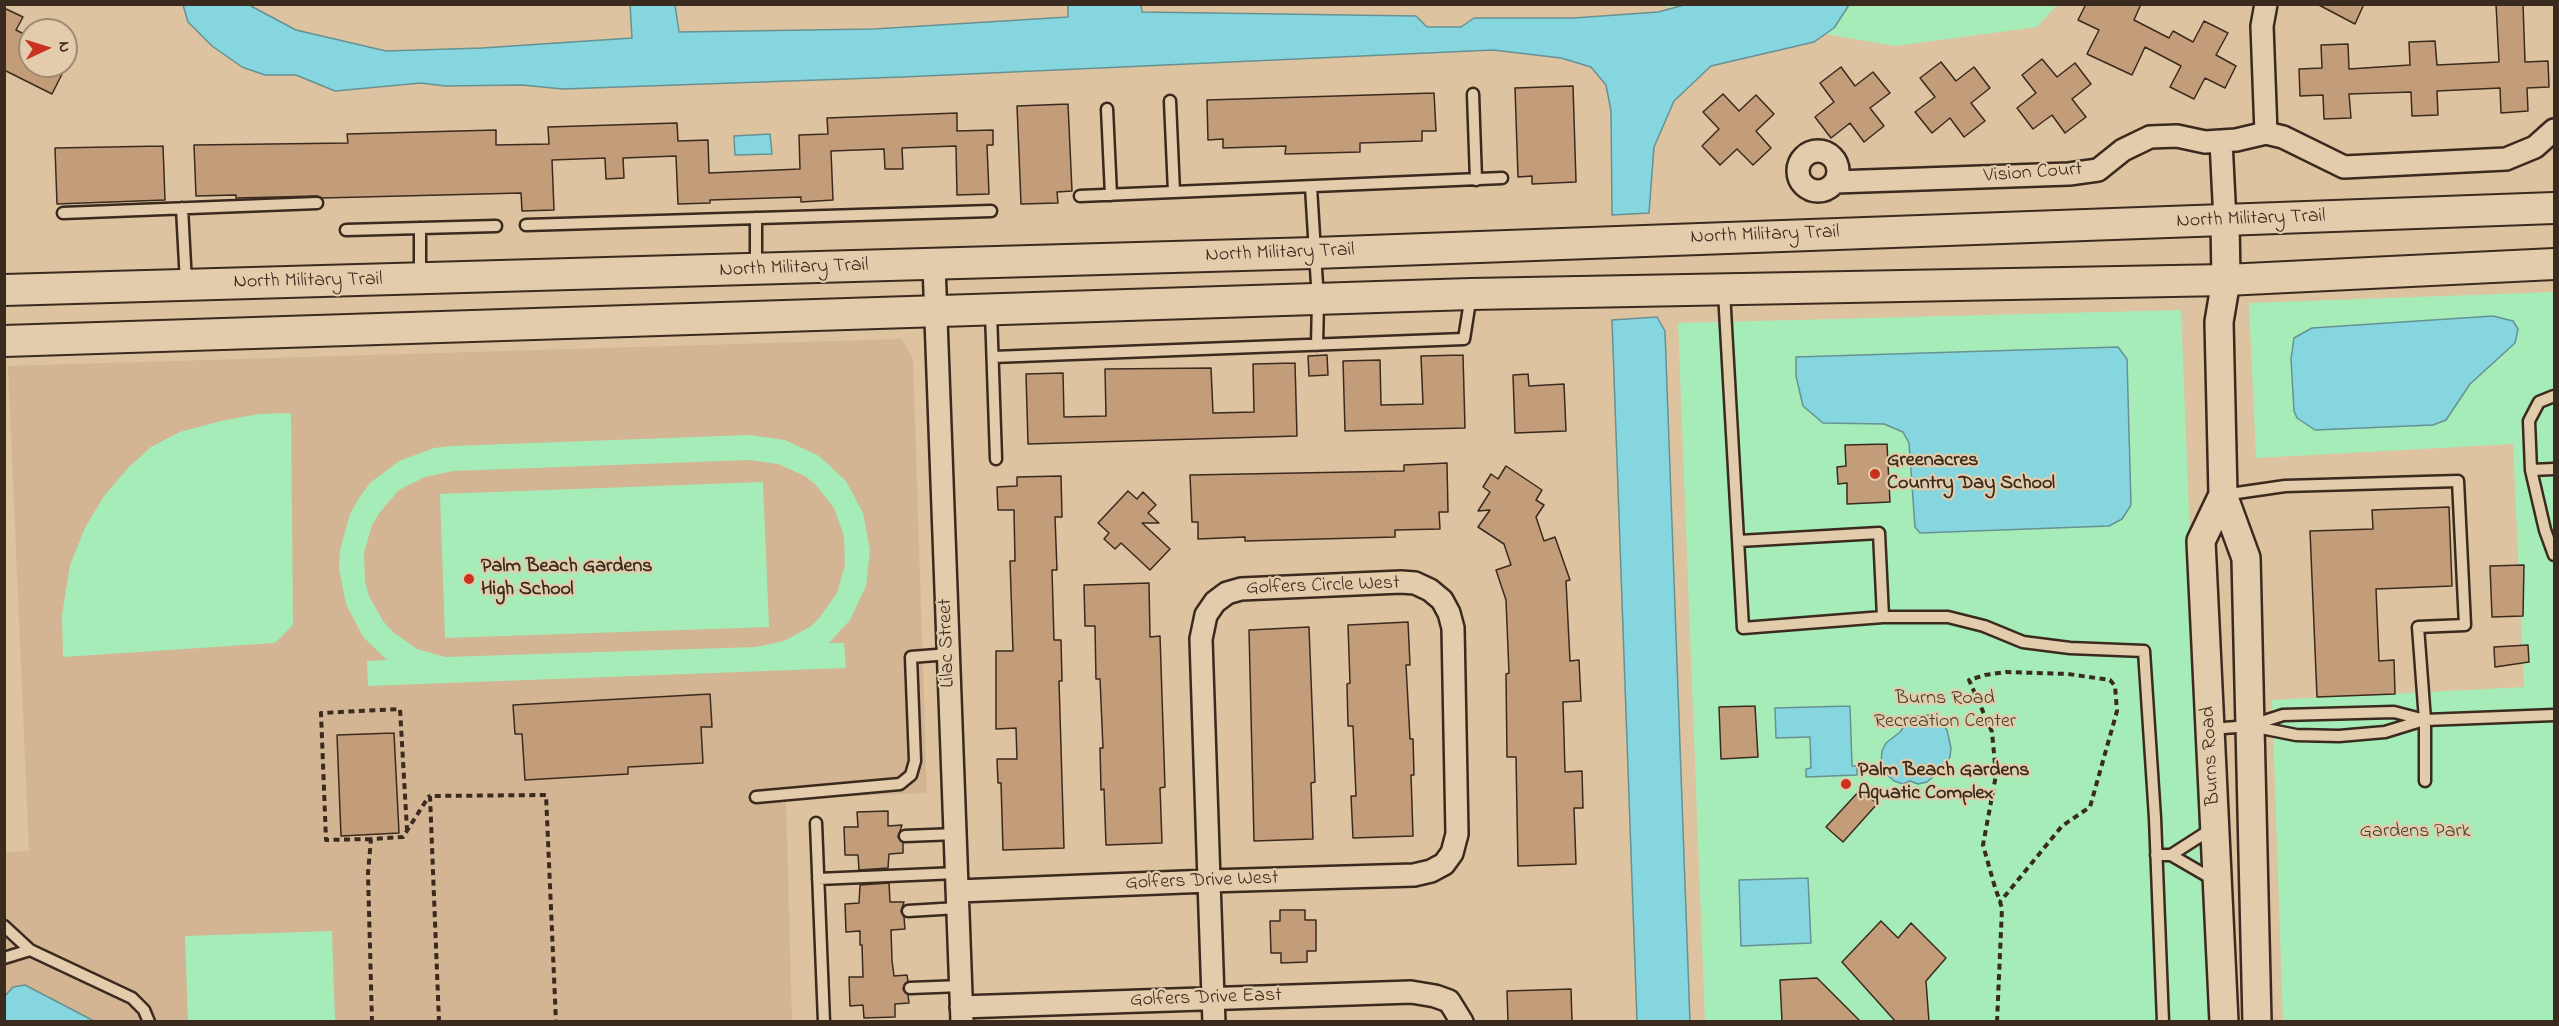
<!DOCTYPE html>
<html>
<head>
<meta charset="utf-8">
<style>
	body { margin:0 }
	#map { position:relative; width:2559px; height:1026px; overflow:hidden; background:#dec3a0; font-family:"Indie Flower",sans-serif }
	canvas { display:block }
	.frame { position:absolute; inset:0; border:6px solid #3b2a1e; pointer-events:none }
	.north { position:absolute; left:18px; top:18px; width:60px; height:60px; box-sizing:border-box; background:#e2ccab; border:2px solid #9f8b73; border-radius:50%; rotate:86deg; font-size:16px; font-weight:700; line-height:24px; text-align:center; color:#3b2a1e }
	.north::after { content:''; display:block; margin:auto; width:21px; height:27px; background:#c8321e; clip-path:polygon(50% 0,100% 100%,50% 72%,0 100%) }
</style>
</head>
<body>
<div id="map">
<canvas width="2559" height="1026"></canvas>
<div class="frame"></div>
<div class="north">N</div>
</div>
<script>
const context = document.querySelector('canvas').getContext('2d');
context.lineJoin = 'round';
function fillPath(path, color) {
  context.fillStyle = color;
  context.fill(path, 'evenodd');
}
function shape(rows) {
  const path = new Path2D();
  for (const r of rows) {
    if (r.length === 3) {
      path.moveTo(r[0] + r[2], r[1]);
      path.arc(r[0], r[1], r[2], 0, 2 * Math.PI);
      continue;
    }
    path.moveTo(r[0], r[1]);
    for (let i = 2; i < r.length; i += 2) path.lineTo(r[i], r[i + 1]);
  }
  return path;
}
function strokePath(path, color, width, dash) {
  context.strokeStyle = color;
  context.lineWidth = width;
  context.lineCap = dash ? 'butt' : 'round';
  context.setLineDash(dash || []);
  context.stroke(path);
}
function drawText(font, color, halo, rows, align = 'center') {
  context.font = font + ' "Indie Flower",sans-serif';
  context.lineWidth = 4.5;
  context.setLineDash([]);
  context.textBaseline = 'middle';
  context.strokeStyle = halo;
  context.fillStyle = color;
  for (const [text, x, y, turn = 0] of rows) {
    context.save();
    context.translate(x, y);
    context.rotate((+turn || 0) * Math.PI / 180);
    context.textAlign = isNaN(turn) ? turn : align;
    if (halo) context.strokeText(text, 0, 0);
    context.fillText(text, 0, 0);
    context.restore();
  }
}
const built = shape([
	[902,339,913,359,927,793,786,799,792,1021,5,1021,4,852,29,851,8,366]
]);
const green = shape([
	[1657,5,2057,5,2037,27,1895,46],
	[2554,292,2554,1021,2283,1021,2272,700,2524,687,2513,444,2256,458,2249,303],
	[2181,310,2209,1021,1705,1021,1678,323],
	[291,413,293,625,275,643,63,657,62,615,70,565,85,528,104,496,128,468,151,447,180,432,221,421,259,414],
	[749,435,785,440,819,456,846,481,863,513,870,550,866,586,850,620,829,643,844,643,846,668,368,686,367,661,387,660,363,637,346,604,339,568,340,550,350,514,359,498,370,483,399,461,434,448,452,446],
	[749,460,778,464,805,476,816,485,834,508,844,536,845,565,837,593,820,617,810,627,784,641,756,647,445,657,417,649,393,632,383,621,369,596,365,582,364,553,372,525,380,512,399,490,425,477,453,471],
	[763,482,769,627,445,638,440,494],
	[332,931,335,1021,188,1021,185,936]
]);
const water = shape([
	[630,4,675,5,679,32,874,29,1068,17,1068,4,1141,5,1142,12,1416,16,1427,27,1461,27,1474,18,1574,18,1658,12,1684,5,1849,5,1834,28,1814,42,1711,66,1674,101,1654,147,1649,213,1612,215,1611,111,1606,85,1591,67,1561,58,1493,50,903,77,563,89,522,85,445,86,421,83,335,91,296,75,265,75,242,67,212,46,188,22,183,5,249,5,296,30,386,51,482,48,632,38,630,4],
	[770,134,772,154,735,155,734,136,770,134],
	[2493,316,2513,321,2518,329,2515,343,2470,384,2446,420,2433,425,2315,430,2297,418,2294,411,2291,359,2294,338,2312,328,2493,316],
	[1657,317,1665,331,1690,1022,1637,1021,1612,320,1657,317],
	[2118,347,2127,359,2131,505,2122,519,2109,526,1920,533,1915,527,1909,443,1903,432,1884,424,1823,423,1803,406,1796,376,1796,357,2118,347],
	[1850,706,1852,766,1857,766,1857,775,1806,777,1806,769,1811,768,1810,737,1776,738,1775,708,1850,706],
	[1928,715,1940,721,1947,730,1951,748,1950,757,1946,764,1937,768,1933,777,1927,782,1918,784,1910,781,1903,784,1894,781,1885,773,1881,763,1882,751,1886,743,1900,732,1908,721,1917,716,1928,715],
	[1808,878,1811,943,1741,946,1739,880,1808,878],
	[25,985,94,1021,5,1021,5,996,13,987,25,985]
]);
const building = shape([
	[2086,4,2141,4,2134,20,2169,38,2173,31,2193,42,2204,21,2228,33,2216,55,2236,66,2225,88,2205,78,2194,99,2170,87,2181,66,2145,47,2132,75,2087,54,2099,30,2078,20,2086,4],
	[2317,4,2364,4,2355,24,2317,4],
	[2496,4,2523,4,2525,62,2548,61,2549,87,2527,88,2528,111,2501,113,2500,88,2437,91,2438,115,2412,116,2411,92,2349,94,2351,118,2324,119,2323,95,2300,96,2299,69,2322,68,2321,45,2348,44,2349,69,2410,65,2409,42,2435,41,2437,65,2499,62,2496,4],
	[4,8,23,17,16,30,30,37,30,66,66,66,52,94,4,70,4,8],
	[2042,59,2057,77,2075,63,2091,84,2072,99,2086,117,2065,133,2052,115,2033,129,2017,108,2036,93,2022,75,2042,59],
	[1941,62,1956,81,1974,67,1990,88,1971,103,1985,121,1964,137,1950,118,1932,133,1915,112,1935,97,1920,78,1941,62],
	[1841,67,1855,86,1873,72,1890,93,1870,108,1884,126,1864,142,1850,123,1831,138,1815,117,1834,102,1820,83,1841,67],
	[1573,86,1576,182,1532,184,1532,176,1518,177,1515,88,1573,86],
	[1434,93,1436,131,1422,131,1422,141,1360,143,1360,152,1285,154,1286,146,1223,148,1223,139,1208,140,1207,100,1434,93],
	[1723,94,1739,111,1756,95,1774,114,1756,131,1771,148,1753,165,1737,149,1720,165,1702,146,1719,129,1703,112,1723,94],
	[1068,104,1072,191,1057,192,1058,203,1021,204,1017,106,1068,104],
	[957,113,957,131,993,130,993,145,987,145,989,194,957,195,956,146,902,148,903,169,885,169,884,149,831,151,833,200,801,202,801,197,710,200,710,203,678,204,676,156,623,158,624,178,606,179,605,158,552,160,554,210,522,211,521,193,322,198,317,196,236,198,236,195,196,196,194,145,348,143,347,134,496,130,496,145,549,144,548,127,677,123,678,141,708,140,709,173,800,169,799,135,828,134,827,118,957,113],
	[163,146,165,200,57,204,55,148,163,146],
	[1327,355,1328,375,1309,376,1308,356,1327,355],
	[1463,355,1465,428,1345,431,1343,361,1380,360,1381,405,1423,404,1421,356,1463,355],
	[1295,363,1297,436,1028,444,1026,374,1063,373,1064,417,1106,416,1105,369,1211,368,1213,413,1254,412,1253,364,1295,363],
	[1528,374,1529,386,1564,384,1566,431,1515,433,1513,375,1528,374],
	[1887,444,1890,502,1847,504,1847,483,1838,484,1837,467,1846,466,1845,445,1887,444],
	[1447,463,1448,512,1439,512,1440,529,1395,530,1395,537,1245,541,1245,537,1198,539,1198,522,1192,522,1190,475,1404,471,1404,465,1447,463],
	[1506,466,1542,490,1536,500,1544,505,1536,517,1544,541,1555,537,1570,580,1566,581,1570,661,1579,660,1581,701,1563,702,1565,772,1582,771,1583,808,1574,808,1576,864,1518,866,1516,757,1507,757,1506,674,1509,673,1506,600,1496,570,1511,565,1504,544,1478,527,1490,510,1478,511,1490,492,1483,487,1491,474,1498,479,1506,466],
	[1061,476,1062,517,1055,517,1057,570,1052,570,1054,640,1061,640,1062,681,1059,681,1064,848,1003,850,1001,783,998,783,997,759,1017,759,1016,728,996,729,996,651,1013,651,1010,561,1015,561,1014,510,998,510,997,487,1017,486,1017,477,1061,476],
	[1128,491,1137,499,1143,492,1156,505,1148,513,1159,523,1142,523,1170,549,1150,570,1121,543,1115,549,1104,539,1109,533,1098,523,1128,491],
	[2449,507,2452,586,2376,589,2379,661,2394,660,2395,694,2317,697,2310,531,2373,529,2372,510,2449,507],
	[2524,565,2523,616,2492,617,2490,566,2524,565],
	[1149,583,1150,637,1160,636,1165,787,1160,788,1162,843,1106,845,1104,789,1101,790,1100,748,1103,748,1100,679,1096,679,1095,626,1085,626,1084,585,1149,583],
	[1408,622,1410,665,1406,665,1410,739,1413,739,1414,775,1411,775,1413,836,1353,838,1351,796,1356,796,1353,726,1348,726,1347,684,1350,683,1348,625,1408,622],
	[1309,627,1315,782,1311,783,1313,839,1254,841,1249,630,1309,627],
	[2528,645,2529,662,2495,667,2494,647,2528,645],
	[710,694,712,727,701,727,703,763,628,767,628,774,525,780,522,734,515,734,513,705,710,694],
	[1755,706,1758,757,1721,759,1719,707,1755,706],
	[394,733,399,833,341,836,337,735,394,733],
	[1861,789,1877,804,1843,842,1826,827,1861,789],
	[888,811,888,826,902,825,898,837,903,843,903,853,889,854,888,868,859,870,858,855,845,855,844,827,858,827,857,812,888,811],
	[889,883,890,902,904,902,901,911,904,917,905,929,891,930,892,961,894,976,907,975,908,981,903,989,908,995,909,1003,895,1004,895,1017,864,1018,863,1005,850,1006,849,977,863,977,862,945,860,945,860,931,846,932,845,904,859,903,860,885,889,883],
	[1280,910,1305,910,1305,920,1316,920,1316,951,1307,951,1307,962,1281,963,1281,953,1271,953,1270,921,1280,921,1280,910],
	[1881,921,1898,938,1911,923,1946,958,1926,981,1929,1022,1896,1022,1842,962,1881,921],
	[1817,978,1861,1022,1782,1022,1780,980,1817,978],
	[1571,989,1572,1022,1508,1022,1507,991,1571,989]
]);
const path = shape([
	[371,839,326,840,321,713,400,709,407,830],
	[372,1022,368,873,371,839,403,837,429,796],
	[439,1022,430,796,546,795,556,1022],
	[1997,1022,2002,908,1994,884,1983,845,1996,775,1992,732,1969,680,1985,675,2006,672,2068,674,2110,680,2115,686,2117,711,2090,807,2062,826,2000,902]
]);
const service = shape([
	[1473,94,1476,180],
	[1170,101,1174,192],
	[1107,109,1111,195],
	[1311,187,1318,301,1317,345],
	[1080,196,1502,178],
	[182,208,186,283],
	[63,213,317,203],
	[756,218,756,268],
	[526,225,991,211],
	[420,228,420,276],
	[346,230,496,226],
	[1724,292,1743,628,1883,617,1948,617,1984,626,2023,642,2070,648,2144,651,2155,818,2163,1022],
	[991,312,996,459],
	[993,357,1464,339,1471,295],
	[2554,396,2539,402,2529,421,2531,470,2545,530,2554,555],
	[2531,470,2554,469],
	[2223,495,2285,486,2458,481,2465,625,2418,627,2425,720,2425,781],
	[1739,541,1879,533,1883,617],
	[2251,726,2296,735,2339,736,2385,732,2424,720],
	[2211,729,2249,726,2283,715,2394,712,2425,720,2554,715],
	[756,797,900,784,911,775,915,761,911,657,949,654],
	[816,823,824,1022],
	[905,836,956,834],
	[2156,855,2171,855,2214,880],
	[2171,855,2213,828],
	[818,879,957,873],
	[908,911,958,908],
	[4,926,30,950,132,998,144,1010,149,1022],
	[4,958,30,950],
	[910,988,961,986]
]);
const minor = shape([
	[2266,4,2262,26,2266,133],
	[2221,141,2225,221],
	[1818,171,20],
	[1835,182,2069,174,2098,170,2123,150,2150,137,2177,136,2205,142,2236,140,2266,133,2283,137,2344,167,2506,159,2535,147,2554,130],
	[934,265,962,1022],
	[958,891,1209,881,1414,875,1431,871,1444,864,1452,853,1457,834,1453,628,1449,613,1442,600,1430,590,1415,583,1401,582,1241,589,1227,593,1215,602,1206,615,1201,639,1209,881,1213,998,1214,1022],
	[961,1007,1411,992,1435,996,1449,1001,1462,1022]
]);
const tertiary = shape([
	[2225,221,2226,280,2219,322,2223,495,2246,558,2257,1022],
	[2223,495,2201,541,2224,1022]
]);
const secondary = shape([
	[4,290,1314,253,2554,208],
	[4,341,1471,294,2226,280,2554,264]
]);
const markers = [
	[1875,474,6,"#c8321e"],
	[469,579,6,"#c8321e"],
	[1846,784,6,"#c8321e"]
];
const streetNames = [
	["Vision Court",2033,174,-4],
	["North Military Trail",2251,220,-2],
	["North Military Trail",1765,236,-2],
	["North Military Trail",1280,254,-2],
	["North Military Trail",794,269,-2],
	["North Military Trail",308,282,-1],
	["Golfers Circle West",1323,587,-2],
	["Lilac Street",948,643,-92],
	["Burns Road",2212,756,-93],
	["Golfers Drive West",1202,882,-2],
	["Golfers Drive East",1206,999,-2]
];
const poiNames = [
	["Greenacres",1887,462],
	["Country Day School",1887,485],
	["Palm Beach Gardens",481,568],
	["High School",481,591],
	["Palm Beach Gardens",1858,772],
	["Aquatic Complex",1858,795]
];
const parkNames = [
	["Burns Road",1945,700],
	["Recreation Center",1945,723],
	["Gardens Park",2415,833]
];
fillPath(built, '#d3b593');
fillPath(green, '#a5ecb9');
fillPath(water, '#85d6df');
strokePath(water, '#679192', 1.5);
fillPath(building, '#c39d7a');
strokePath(building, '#3b2a1e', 1.5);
strokePath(service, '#3b2a1e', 15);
strokePath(minor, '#3b2a1e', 26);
strokePath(tertiary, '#3b2a1e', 32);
strokePath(secondary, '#3b2a1e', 34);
strokePath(path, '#3b2a1e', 4, [6, 4.5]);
strokePath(service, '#e2ccab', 10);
strokePath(minor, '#e2ccab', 21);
strokePath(tertiary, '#e2ccab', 27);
strokePath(secondary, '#e2ccab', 30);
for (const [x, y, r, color] of markers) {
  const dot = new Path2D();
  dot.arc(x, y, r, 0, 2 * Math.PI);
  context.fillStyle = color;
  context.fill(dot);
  strokePath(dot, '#e2ccab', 2);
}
drawText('20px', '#3b2a1e', '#e2ccab', streetNames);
drawText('bold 20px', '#3b2a1e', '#e2ccab', poiNames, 'left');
drawText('20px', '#463d2e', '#e2ccab', parkNames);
</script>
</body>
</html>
